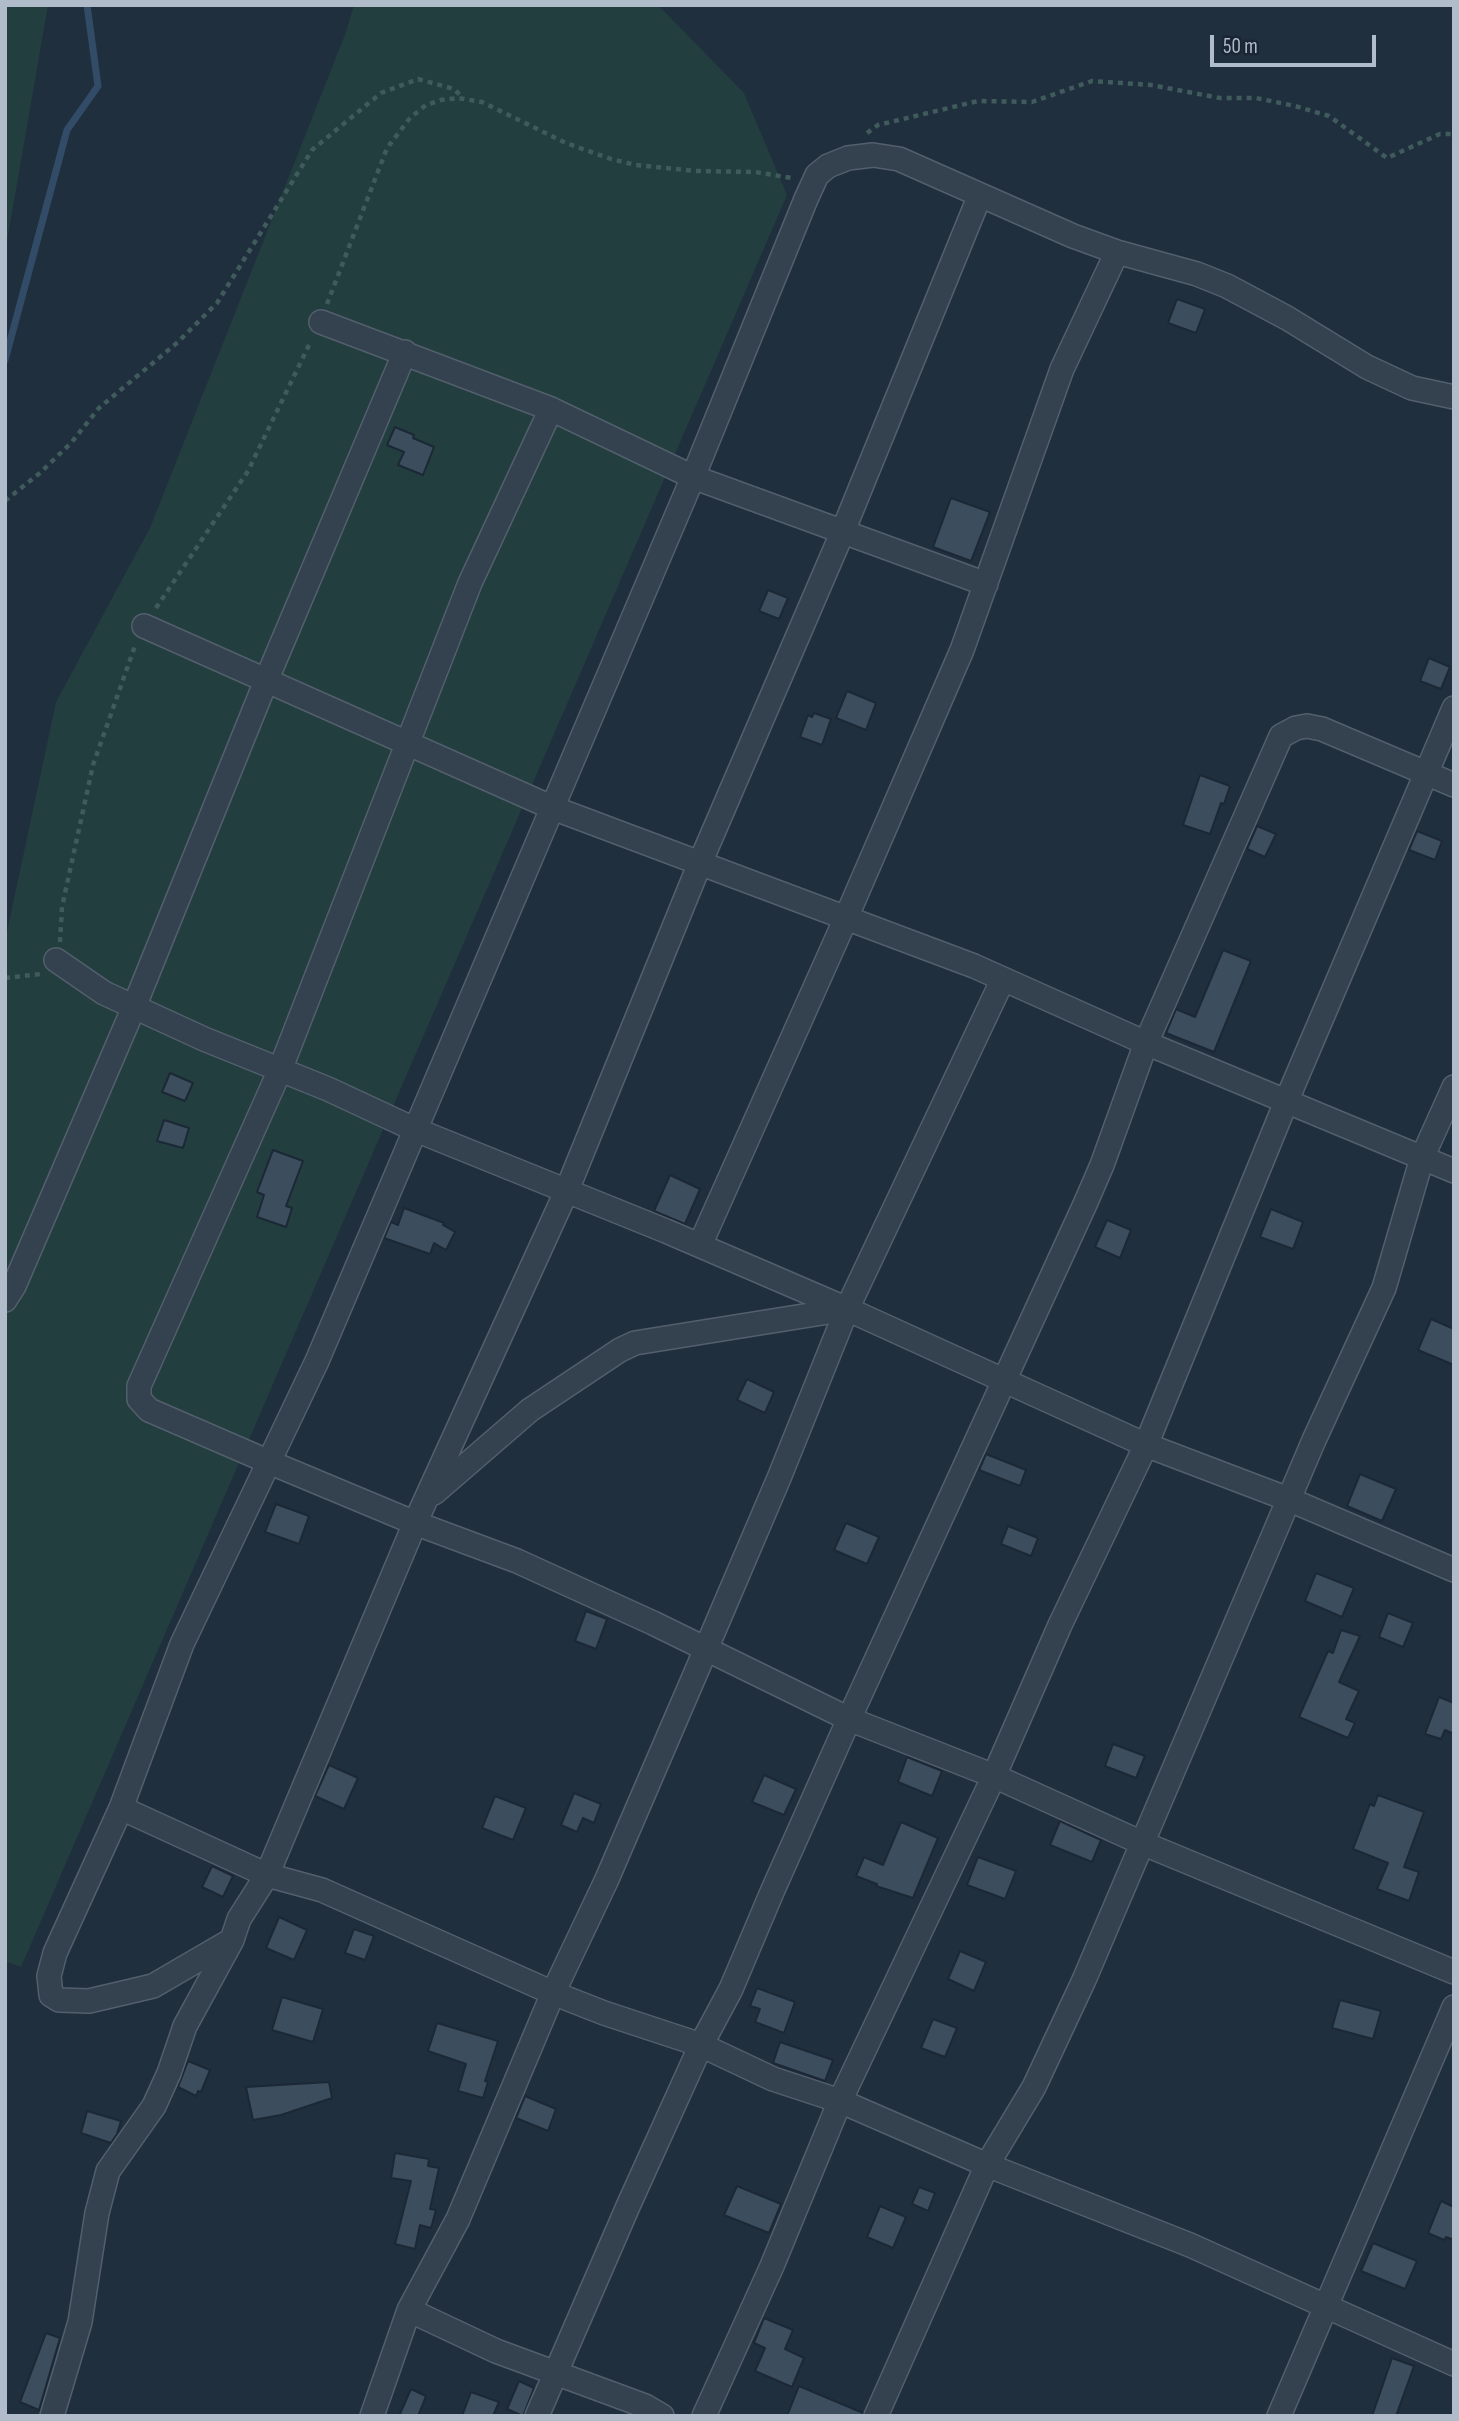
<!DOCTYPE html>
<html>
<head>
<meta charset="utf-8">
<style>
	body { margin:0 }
	#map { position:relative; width:1459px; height:2421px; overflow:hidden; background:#202f3e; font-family:"Sofia Sans Condensed",sans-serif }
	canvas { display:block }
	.frame { position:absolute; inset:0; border:7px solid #b0bcca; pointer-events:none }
	.scale { position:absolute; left:1210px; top:35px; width:166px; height:32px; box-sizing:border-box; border:4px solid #b0bcca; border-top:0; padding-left:9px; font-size:21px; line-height:24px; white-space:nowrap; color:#b0bcca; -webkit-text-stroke:5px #1a2633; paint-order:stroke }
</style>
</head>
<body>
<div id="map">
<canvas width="1459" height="2421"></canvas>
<div class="frame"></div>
<div class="scale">50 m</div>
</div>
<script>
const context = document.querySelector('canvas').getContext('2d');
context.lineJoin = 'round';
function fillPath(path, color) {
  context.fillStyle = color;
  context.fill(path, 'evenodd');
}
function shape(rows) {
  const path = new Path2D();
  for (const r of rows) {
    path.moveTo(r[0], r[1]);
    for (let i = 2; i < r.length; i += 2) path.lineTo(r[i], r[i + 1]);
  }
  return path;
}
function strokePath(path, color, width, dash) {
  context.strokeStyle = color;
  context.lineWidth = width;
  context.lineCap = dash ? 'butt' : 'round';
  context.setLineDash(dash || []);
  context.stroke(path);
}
const green = shape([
	[5,5,48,5,5,253],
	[354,5,658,5,744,93,787,195,21,1967,5,1961,5,941,56,702,150,528,346,32]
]);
const stream = shape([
	[5,360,67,130,98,86,87,5]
]);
const building = shape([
	[1177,299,1205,309,1196,333,1168,323,1177,299],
	[395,427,414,435,413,438,434,447,423,475,398,465,404,452,387,445,395,427],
	[951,498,990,512,971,561,933,547,951,498],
	[768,590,788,598,779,619,759,611,768,590],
	[1429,658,1450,667,1441,689,1420,681,1429,658],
	[847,691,876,703,866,730,836,718,847,691],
	[814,713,831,719,822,745,800,737,808,715,812,717,814,713],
	[1200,775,1230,786,1224,804,1221,803,1210,834,1183,825,1200,775],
	[1257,826,1276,834,1265,857,1247,849,1257,826],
	[1417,831,1442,841,1435,860,1409,850,1417,831],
	[1223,950,1251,961,1214,1052,1166,1033,1176,1009,1195,1017,1223,950],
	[170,1073,193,1083,185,1101,162,1092,170,1073],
	[164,1120,189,1128,183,1148,157,1141,164,1120],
	[273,1150,303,1161,286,1206,292,1208,286,1227,257,1217,264,1195,257,1192,273,1150],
	[670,1175,700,1189,685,1224,654,1211,670,1175],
	[404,1208,444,1223,443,1225,455,1232,446,1250,434,1243,430,1254,384,1238,391,1222,398,1225,404,1208],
	[1271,1209,1303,1222,1293,1249,1260,1237,1271,1209],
	[1107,1220,1131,1230,1120,1258,1095,1247,1107,1220],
	[1431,1319,1454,1329,1454,1365,1418,1350,1431,1319],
	[747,1379,774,1392,765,1413,737,1400,747,1379],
	[986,1454,1026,1470,1020,1486,979,1470,986,1454],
	[1360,1474,1396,1489,1382,1521,1347,1506,1360,1474],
	[276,1504,309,1516,299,1544,265,1532,276,1504],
	[846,1523,879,1537,867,1564,834,1550,846,1523],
	[1008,1526,1038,1538,1031,1556,1001,1544,1008,1526],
	[1316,1573,1354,1588,1342,1617,1305,1601,1316,1573],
	[586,1611,607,1619,596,1649,575,1641,586,1611],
	[1388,1613,1413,1623,1403,1647,1379,1637,1388,1613],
	[1341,1630,1360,1636,1339,1682,1359,1691,1346,1719,1355,1723,1348,1738,1299,1717,1328,1651,1333,1653,1341,1630],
	[1439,1697,1454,1703,1454,1734,1445,1730,1441,1739,1425,1734,1439,1697],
	[1113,1744,1145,1756,1136,1778,1105,1766,1113,1744],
	[907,1757,942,1771,932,1796,898,1782,907,1757],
	[329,1765,358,1778,344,1809,315,1796,329,1765],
	[764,1775,796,1789,784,1815,752,1802,764,1775],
	[574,1793,601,1804,594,1823,583,1818,577,1832,561,1825,574,1793],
	[1378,1795,1424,1812,1404,1867,1419,1872,1409,1901,1377,1889,1388,1863,1353,1849,1370,1804,1374,1806,1378,1795],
	[495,1796,526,1808,513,1840,482,1828,495,1796],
	[1060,1821,1101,1840,1092,1862,1050,1845,1060,1821],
	[901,1822,938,1838,913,1898,876,1886,877,1884,856,1876,864,1857,883,1865,901,1822],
	[978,1857,1016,1871,1005,1899,967,1885,978,1857],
	[212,1866,233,1876,223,1897,202,1887,212,1866],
	[279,1917,307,1930,294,1960,266,1948,279,1917],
	[354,1929,374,1936,365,1960,345,1953,354,1929],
	[960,1951,986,1962,974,1991,948,1979,960,1951],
	[757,1988,795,2002,784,2033,755,2022,760,2009,750,2006,757,1988],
	[282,1997,323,2009,313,2042,272,2030,282,1997],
	[1340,2000,1381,2011,1373,2039,1332,2028,1340,2000],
	[933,2019,957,2028,945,2057,921,2048,933,2019],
	[437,2023,498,2041,485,2081,488,2082,483,2098,458,2091,466,2064,428,2051,437,2023],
	[780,2042,833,2060,825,2081,773,2063,780,2042],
	[188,2061,210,2070,201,2092,198,2091,196,2096,178,2087,188,2061],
	[329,2082,332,2098,281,2115,253,2120,246,2087,329,2082],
	[525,2096,556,2109,548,2131,516,2118,525,2096],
	[87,2111,121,2121,117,2134,111,2143,81,2133,87,2111],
	[395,2153,429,2159,428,2166,439,2168,430,2209,436,2210,431,2228,420,2225,415,2249,395,2244,411,2181,391,2178,395,2153],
	[737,2186,781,2204,769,2233,724,2215,737,2186],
	[919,2187,935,2193,928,2211,912,2204,919,2187],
	[1441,2201,1454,2207,1454,2240,1446,2237,1444,2240,1428,2233,1441,2201],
	[880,2206,906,2217,893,2248,867,2237,880,2206],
	[1373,2243,1417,2261,1405,2289,1361,2271,1373,2243],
	[764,2318,793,2330,785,2349,804,2358,792,2387,755,2371,765,2348,754,2343,764,2318],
	[46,2333,60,2338,39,2410,20,2402,46,2333],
	[1392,2358,1414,2366,1396,2416,1372,2416,1392,2358],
	[519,2381,534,2388,523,2416,507,2409,519,2381],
	[799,2386,863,2413,862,2416,787,2416,799,2386],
	[411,2389,426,2396,418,2416,399,2416,411,2389],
	[471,2392,499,2402,493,2416,462,2416,471,2392]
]);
const path = shape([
	[867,133,878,125,978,101,1032,102,1092,81,1151,85,1220,98,1256,98,1295,106,1329,116,1387,158,1440,134,1454,134],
	[327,304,387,148,410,118,426,105,441,100,458,98,482,102,566,143,611,159,636,165,695,171,755,172,792,178],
	[5,501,41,472,71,443,99,408,178,342,217,303,312,150,381,93,418,79,454,89,463,98],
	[156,608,248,471,311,341],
	[60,942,62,907,93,765,136,643],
	[5,978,41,974]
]);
const minor = shape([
	[321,322,551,409,693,477,986,584],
	[551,409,470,583,280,1070,139,1386,139,1399,149,1410,269,1462,415,1523,517,1561,653,1623,849,1719,994,1776,1142,1843,1454,1972],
	[144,626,553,808,974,966,1146,1043,1454,1171],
	[56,960,104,993,204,1039,328,1089,416,1130,666,1231,847,1309],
	[700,1245,846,918,962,650,1062,369,1117,252],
	[5,1300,14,1286,134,1007,266,681,405,352],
	[434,1493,530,1410,620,1350,635,1343,847,1309,1146,1445,1288,1499,1454,1570],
	[121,1808,267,1875,322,1890,553,1993,604,2013,701,2045,773,2079,840,2101,987,2165,1190,2245,1454,2364],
	[232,1940,153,1986,89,2001,59,2000,51,1995,49,1976,55,1953,121,1808,182,1644,317,1361,693,477,806,199,817,175,828,166,848,158,873,155,899,159,1073,236,1117,252,1197,274,1227,286,1287,318,1367,367,1412,388,1454,397],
	[409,2310,496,2351,645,2406,662,2416],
	[52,2416,80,2322,97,2213,108,2171,154,2106,169,2073,185,2026,232,1940,239,1919,267,1875,415,1523,567,1190,700,863,843,531,980,195],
	[372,2416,409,2310,458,2219,553,1993,607,1879,706,1649,779,1478,847,1309,1003,979],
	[537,2416,629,2204,701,2045,731,1989,772,1892,849,1719,1086,1202,1102,1165,1146,1043,1281,736,1296,728,1307,726,1322,729,1454,785],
	[704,2416,772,2266,840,2101,994,1776,1060,1625,1146,1445,1286,1102,1454,708],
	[876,2416,987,2165,1034,2087,1084,1980,1314,1440,1384,1288,1422,1158,1454,1087],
	[1279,2416,1454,2007]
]);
fillPath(green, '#223e3f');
strokePath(stream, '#324c68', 7);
fillPath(building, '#3c4e5e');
strokePath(building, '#1c2835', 2);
strokePath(minor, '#535f6c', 26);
strokePath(path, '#405b5c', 4.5, [5, 5]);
strokePath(minor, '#34414e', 23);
</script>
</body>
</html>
